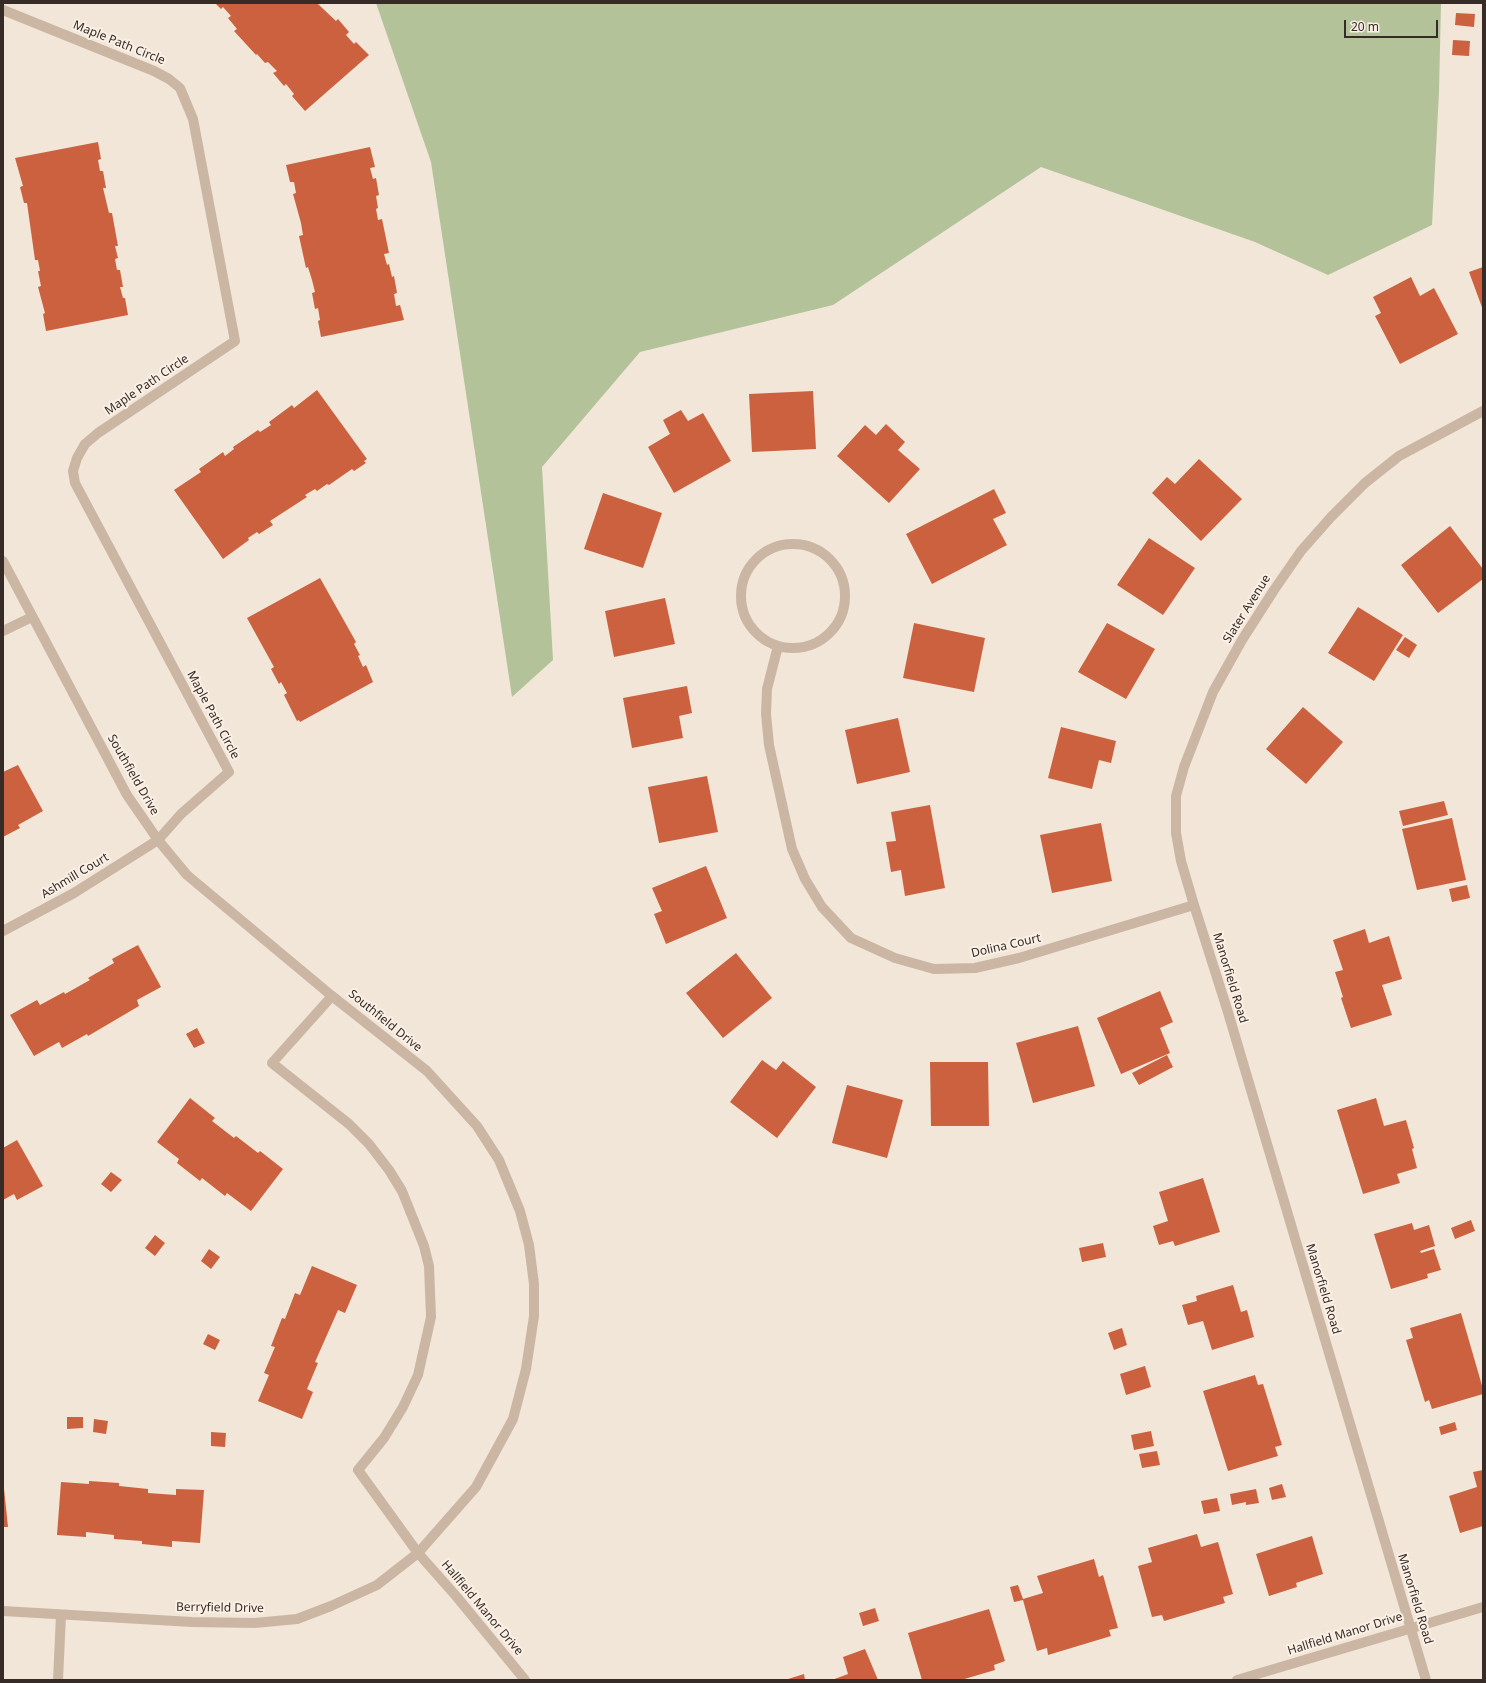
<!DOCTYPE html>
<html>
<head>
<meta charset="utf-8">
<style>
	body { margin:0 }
	#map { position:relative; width:1486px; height:1683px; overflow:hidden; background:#f2e6d9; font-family:"Noto Sans",sans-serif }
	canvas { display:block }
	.frame { position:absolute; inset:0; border:4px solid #362b26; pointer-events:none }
	.scale { position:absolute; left:1344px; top:20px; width:94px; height:18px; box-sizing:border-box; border:2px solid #362b26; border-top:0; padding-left:5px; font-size:12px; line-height:14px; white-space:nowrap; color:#362b26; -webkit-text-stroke:3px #faf0e5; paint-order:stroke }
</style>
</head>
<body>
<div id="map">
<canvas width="1486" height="1683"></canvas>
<div class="frame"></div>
<div class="scale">20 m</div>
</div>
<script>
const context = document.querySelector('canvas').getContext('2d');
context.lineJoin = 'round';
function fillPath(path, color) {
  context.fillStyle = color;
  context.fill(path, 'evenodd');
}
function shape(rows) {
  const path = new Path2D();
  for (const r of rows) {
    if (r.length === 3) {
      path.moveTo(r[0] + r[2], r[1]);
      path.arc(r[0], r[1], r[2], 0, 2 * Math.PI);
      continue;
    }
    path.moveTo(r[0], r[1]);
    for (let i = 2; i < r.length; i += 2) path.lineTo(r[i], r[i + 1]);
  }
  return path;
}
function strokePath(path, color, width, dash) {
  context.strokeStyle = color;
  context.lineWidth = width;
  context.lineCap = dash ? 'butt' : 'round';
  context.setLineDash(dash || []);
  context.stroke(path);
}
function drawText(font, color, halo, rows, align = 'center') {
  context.font = font + ' "Noto Sans",sans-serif';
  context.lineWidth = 4;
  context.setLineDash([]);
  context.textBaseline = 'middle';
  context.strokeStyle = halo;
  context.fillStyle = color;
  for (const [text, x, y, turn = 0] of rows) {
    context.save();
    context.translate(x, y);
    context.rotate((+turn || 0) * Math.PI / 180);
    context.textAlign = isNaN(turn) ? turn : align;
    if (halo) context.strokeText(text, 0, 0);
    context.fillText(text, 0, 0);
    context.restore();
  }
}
const green = shape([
	[376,3,1441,3,1439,92,1432,225,1328,275,1255,242,1041,167,833,305,640,352,542,467,553,660,512,697,431,162]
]);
const building = shape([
	[215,3,319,3,318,4,336,21,338,19,349,32,346,35,354,44,356,42,369,55,305,111,292,96,294,94,286,84,284,86,273,73,277,71,268,62,265,63,257,54,256,55,234,31,237,29,228,18,231,16,223,7,221,9],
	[1456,13,1475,14,1474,27,1455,25],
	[1453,40,1470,41,1469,56,1452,55],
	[98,142,101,159,98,160,100,171,103,171,106,188,103,188,109,213,112,213,118,246,115,246,118,258,115,259,117,270,120,270,123,287,120,287,123,298,125,298,128,315,46,331,43,314,45,313,38,287,41,286,38,271,40,271,38,260,35,260,27,203,24,203,20,187,23,186,15,158],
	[370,147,375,167,370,168,373,179,376,178,379,195,376,196,378,208,376,209,378,220,382,219,389,253,384,254,387,265,389,264,392,277,394,276,397,293,394,294,396,306,400,305,404,320,321,337,318,321,320,320,318,308,315,309,312,293,315,292,312,280,308,267,306,268,299,236,303,235,301,223,293,194,296,193,294,182,290,182,286,165],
	[1483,267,1483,310,1469,272],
	[1411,277,1420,296,1434,288,1458,334,1400,364,1375,316,1381,313,1373,297],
	[317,390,367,459,364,461,366,463,354,471,352,469,329,485,327,484,317,491,315,489,305,495,307,497,270,521,273,525,259,534,257,532,248,538,249,540,223,559,174,490,201,472,199,469,223,452,225,456,234,449,233,447,258,430,260,432,271,425,269,422,292,405,294,408],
	[813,391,816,449,752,452,749,394],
	[681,410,688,421,703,413,731,461,674,493,648,447,670,434,663,420],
	[886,424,905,442,898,450,920,469,889,503,837,456,865,425,876,435],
	[1199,459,1242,499,1201,541,1152,493,1167,477,1175,484],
	[994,489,1006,513,993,519,1007,545,932,584,906,534],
	[603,493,662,513,643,568,584,549],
	[1450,526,1483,569,1483,579,1438,613,1401,565],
	[1149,538,1195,568,1163,615,1117,585],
	[320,578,356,642,354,644,360,655,358,656,363,667,366,665,373,682,300,722,299,720,297,721,284,695,287,693,281,682,279,684,271,669,274,667,247,618],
	[665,598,675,644,614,657,605,611],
	[1358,607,1403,635,1374,681,1328,653],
	[914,623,985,638,974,692,903,678],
	[1107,623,1155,649,1126,699,1078,672],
	[1405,637,1417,645,1409,658,1396,650],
	[687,686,692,713,679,716,683,738,632,748,623,698],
	[1303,707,1343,742,1306,784,1266,749],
	[898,718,910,772,857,784,845,730],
	[1061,727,1116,741,1111,763,1099,760,1092,789,1048,778],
	[18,765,43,811,18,825,20,828,3,837,3,772],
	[707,776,718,832,659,843,648,787],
	[1444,801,1448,815,1403,826,1399,811],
	[930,805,945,888,905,896,901,870,891,872,886,842,896,841,891,812],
	[1452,818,1466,880,1417,890,1402,829],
	[1101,823,1112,881,1052,893,1040,835],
	[706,866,727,918,666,944,654,914,662,911,652,888],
	[1467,885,1470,898,1452,902,1449,889],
	[1365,929,1369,943,1389,936,1402,979,1382,985,1392,1015,1351,1028,1341,998,1343,997,1335,972,1343,970,1333,940],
	[138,945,161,987,137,1000,139,1006,88,1036,87,1034,62,1048,59,1042,34,1056,10,1015,37,1000,40,1005,64,992,65,994,90,980,88,978,114,963,112,959],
	[736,953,772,998,723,1038,686,993],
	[1160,991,1173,1022,1160,1028,1170,1053,1121,1074,1097,1018],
	[1078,1026,1095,1086,1033,1103,1016,1043],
	[197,1028,205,1043,194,1048,186,1034],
	[1167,1055,1173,1067,1139,1085,1132,1073],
	[762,1060,776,1070,783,1061,816,1087,777,1138,730,1102],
	[930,1062,988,1062,989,1126,931,1126],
	[847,1085,903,1100,887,1158,832,1143],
	[190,1098,215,1118,212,1121,234,1138,236,1136,258,1153,260,1151,283,1169,251,1211,227,1193,225,1196,202,1178,200,1181,177,1163,179,1159,157,1142],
	[1376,1098,1384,1126,1406,1120,1414,1148,1412,1149,1417,1168,1397,1174,1400,1183,1363,1194,1337,1110],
	[17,1140,43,1186,17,1200,14,1194,3,1200,3,1148],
	[111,1172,122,1180,111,1192,101,1184],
	[1203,1178,1220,1232,1175,1246,1173,1241,1159,1245,1153,1226,1168,1221,1159,1192],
	[1471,1220,1475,1231,1455,1239,1451,1228],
	[1412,1223,1414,1230,1429,1225,1435,1246,1420,1251,1421,1253,1434,1249,1441,1270,1427,1274,1428,1278,1391,1289,1374,1234],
	[155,1235,165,1243,155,1256,145,1248],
	[1103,1243,1106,1257,1082,1262,1079,1248],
	[209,1249,220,1257,211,1269,201,1261],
	[312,1266,357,1285,345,1313,338,1310,315,1362,318,1363,307,1389,313,1392,302,1419,258,1401,269,1375,264,1373,275,1347,271,1346,282,1318,285,1319,295,1293,300,1295],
	[1233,1285,1241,1312,1247,1310,1254,1337,1212,1350,1203,1321,1188,1325,1182,1305,1197,1301,1196,1296],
	[1461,1313,1483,1389,1483,1394,1432,1409,1429,1400,1425,1402,1406,1340,1413,1338,1410,1328],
	[1122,1328,1127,1345,1114,1350,1108,1333],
	[208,1334,220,1340,215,1350,203,1344],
	[1145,1366,1151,1387,1126,1395,1120,1374],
	[1255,1375,1258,1385,1263,1384,1282,1445,1275,1447,1278,1456,1228,1471,1203,1391],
	[67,1417,83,1417,83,1428,67,1429],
	[94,1419,108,1421,106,1434,93,1432],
	[1455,1422,1457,1430,1441,1435,1439,1427],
	[1151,1431,1154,1446,1134,1450,1131,1435],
	[211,1432,226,1433,225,1447,211,1446],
	[1157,1451,1160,1465,1142,1468,1139,1454],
	[1483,1470,1483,1526,1460,1533,1449,1496,1477,1487,1473,1472],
	[3,1479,8,1527,3,1527],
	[89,1481,119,1483,119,1486,148,1489,148,1493,176,1495,176,1489,204,1490,200,1543,172,1541,172,1547,142,1544,142,1541,114,1539,114,1535,86,1532,86,1537,57,1535,61,1482,89,1484],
	[1282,1484,1286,1497,1272,1500,1269,1488],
	[1256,1489,1259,1503,1246,1505,1246,1502,1232,1505,1230,1494],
	[1217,1498,1220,1511,1204,1514,1201,1501],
	[1197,1534,1201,1547,1218,1542,1233,1594,1223,1597,1225,1603,1164,1621,1162,1615,1152,1617,1138,1566,1152,1562,1148,1548],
	[1312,1536,1323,1574,1296,1583,1297,1587,1269,1596,1256,1554],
	[1094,1559,1099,1577,1103,1575,1118,1628,1109,1630,1111,1636,1048,1655,1047,1648,1037,1651,1023,1600,1014,1602,1010,1587,1018,1585,1023,1599,1043,1593,1037,1576],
	[875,1608,879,1621,863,1626,859,1613],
	[989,1609,1005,1661,994,1665,995,1670,961,1680,922,1680,908,1633],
	[865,1649,878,1680,832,1680,848,1674,843,1657],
	[804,1674,805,1680,785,1680]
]);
const lane = shape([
	[3,631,32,617],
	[332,996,272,1063,349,1124,369,1144,389,1170,402,1191,424,1246,429,1266,431,1317,418,1375,403,1407,384,1438,358,1470,418,1553],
	[58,1680,61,1615]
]);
const street = shape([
	[3,10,154,71,169,79,180,88,193,119,235,341,98,433,85,444,77,458,73,471,75,483,229,772,181,814,158,840,74,893,3,931],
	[793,596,52],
	[3,561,127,795,158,840,187,875,332,996,427,1071,477,1126,499,1160,520,1211,529,1245,534,1284,534,1316,526,1369,513,1419,476,1487,418,1553,377,1585,331,1606,297,1619,255,1623,192,1622,3,1611],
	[778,646,767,689,766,714,769,745,792,849,805,879,822,907,851,938,895,958,934,969,975,968,1019,958,1194,905],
	[418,1553,456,1596,525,1680],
	[1237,1680,1483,1607],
	[1426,1680,1227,1009,1194,905,1181,861,1176,833,1176,796,1184,767,1213,692,1242,640,1274,590,1301,551,1331,517,1365,483,1399,456,1483,411]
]);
const streetNames = [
	["Maple Path Circle",119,43,22],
	["Maple Path Circle",147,385,-34],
	["Slater Avenue",1247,609,-58],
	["Maple Path Circle",213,715,62],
	["Southfield Drive",133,775,60],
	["Ashmill Court",75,876,-31],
	["Dolina Court",1006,946,-13],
	["Manorfield Road",1230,978,73],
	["Southfield Drive",385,1021,39],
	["Manorfield Road",1323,1289,73],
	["Manorfield Road",1415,1599,73],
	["Berryfield Drive",220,1608,1],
	["Hallfield Manor Drive",482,1608,50],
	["Hallfield Manor Drive",1345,1634,-17]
];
fillPath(green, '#b3c298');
fillPath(building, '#cb613e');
strokePath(lane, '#cbb6a4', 10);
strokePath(street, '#cbb6a4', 10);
drawText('12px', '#362b26', '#faf0e5', streetNames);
</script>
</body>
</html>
